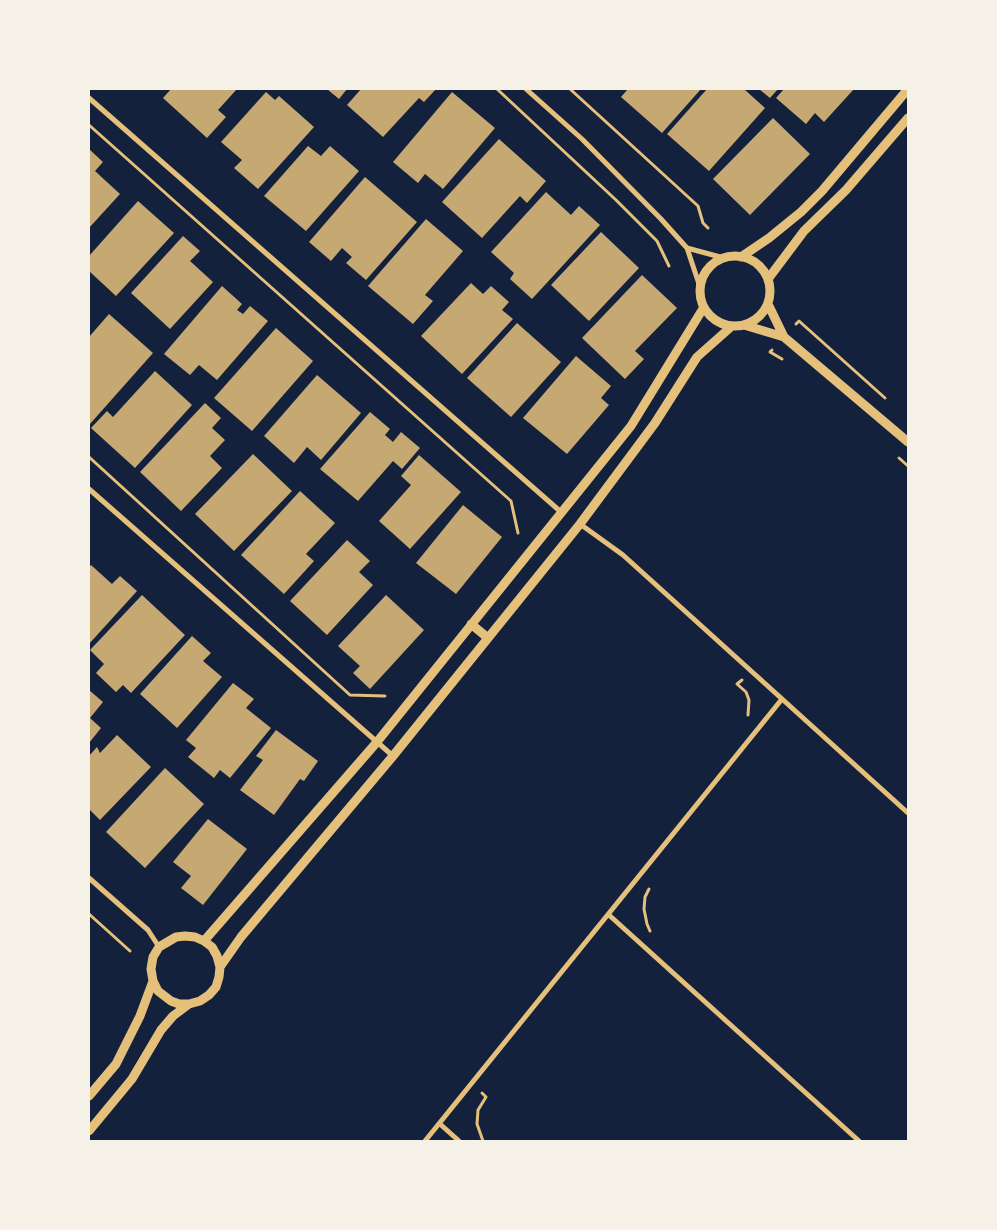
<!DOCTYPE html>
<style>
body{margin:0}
#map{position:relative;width:997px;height:1230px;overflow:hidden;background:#14213d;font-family:"DejaVu Sans",sans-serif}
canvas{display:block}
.frame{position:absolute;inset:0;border:90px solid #f6f1e7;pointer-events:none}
</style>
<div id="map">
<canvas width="997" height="1230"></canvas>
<div class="frame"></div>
</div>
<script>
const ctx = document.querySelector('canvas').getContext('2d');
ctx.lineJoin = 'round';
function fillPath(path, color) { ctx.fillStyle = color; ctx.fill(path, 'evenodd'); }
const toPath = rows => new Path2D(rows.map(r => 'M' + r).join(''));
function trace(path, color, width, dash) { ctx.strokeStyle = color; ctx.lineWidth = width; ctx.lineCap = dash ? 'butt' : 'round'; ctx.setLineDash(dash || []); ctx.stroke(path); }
const building = toPath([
 [171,89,237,89,218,110,226,117,207,138,163,98],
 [327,89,347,89,339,99],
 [361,89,436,89,424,102,419,98,383,137,347,105],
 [628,89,701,89,662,133,621,97],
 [707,89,744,89,765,108,709,171,667,134],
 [759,89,778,89,770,98],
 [784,89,854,89,824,122,815,113,806,124,776,98],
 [266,92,275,100,279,96,314,127,258,189,234,168,242,160,221,142],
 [452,92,495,128,443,189,425,174,418,183,393,162],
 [773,118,810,154,750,215,713,179],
 [499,139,546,181,527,203,520,196,482,238,442,202],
 [308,146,321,156,330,146,359,171,306,231,264,196],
 [89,149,103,162,95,171,120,194,89,228],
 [365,177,417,222,366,280,346,263,352,257,342,248,331,261,309,242],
 [546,192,571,215,579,206,600,225,532,299,510,279,514,273,491,252],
 [138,201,174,233,116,296,89,271,89,256],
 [426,219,463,251,425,295,433,301,413,324,368,286],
 [601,232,639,268,589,321,551,285],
 [183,236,200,251,190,261,213,282,170,329,131,293],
 [642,275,677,308,635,351,644,359,625,379,582,338],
 [471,283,483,294,491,286,509,302,502,310,513,319,462,374,421,336],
 [222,286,242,304,237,310,243,314,250,306,268,321,217,380,199,365,190,375,164,354],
 [109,314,153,353,90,424,89,337],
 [517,323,561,362,511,417,467,378],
 [276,328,313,361,252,431,214,398],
 [576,356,611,386,601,398,609,405,567,454,523,418],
 [155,371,192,405,135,468,91,428,107,411,113,417],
 [317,375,361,413,321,460,307,447,294,463,264,436],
 [205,403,221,418,212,428,225,440,210,456,222,468,181,511,140,472],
 [370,412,390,429,385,435,393,442,401,432,420,448,402,469,393,461,358,501,320,469],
 [253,454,292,491,234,551,195,514],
 [419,455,461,492,410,549,379,521,411,485,401,476],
 [300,491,335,523,306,554,314,561,284,594,241,555],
 [463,505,502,537,456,594,416,563],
 [347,540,370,561,359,572,373,585,327,635,290,601],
 [91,565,112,584,120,576,137,591,89,644,89,568],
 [142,595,185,635,131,693,123,685,116,692,96,673,104,664,90,650],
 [386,595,424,630,370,689,353,673,360,666,338,646],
 [192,636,211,653,203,661,222,677,177,728,140,694],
 [233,683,254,699,246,708,271,728,230,778,220,770,214,778,188,757,196,748,186,740],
 [89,690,103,702,90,718,101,728,89,743],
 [276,730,318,761,304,781,300,779,274,815,240,790,263,760,256,756],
 [117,735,151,767,100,820,89,809,89,756,97,747,100,753],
 [165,768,204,804,145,868,106,832],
 [208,819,247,849,203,905,181,888,191,876,173,862]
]);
const path = toPath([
 [497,89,616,200,657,241,669,266],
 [570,89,698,206,703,223,708,228],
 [89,125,511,501,518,533],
 [796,324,799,321,885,398],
 [772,350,770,352,782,359],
 [89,457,350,695,385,696],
 [899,458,908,466],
 [742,680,737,684,746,692,749,700,748,715],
 [649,889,645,897,644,909,647,924,650,931],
 [89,914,130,951],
 [482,1093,486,1097,478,1110,477,1124,483,1141]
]);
const minor = toPath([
 [526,89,582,139,661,219,687,248,700,287],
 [89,98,561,512],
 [687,248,724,258],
 [89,489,393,756],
 [580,524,623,555,908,813],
 [89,878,148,930,159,947],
 [609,915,859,1141],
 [440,1124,459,1141],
 [425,1141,782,699]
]);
const tertiary = toPath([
 '700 291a35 35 0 1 1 70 0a35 35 0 1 1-70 0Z',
 [741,257,769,238,801,212,822,191,908,89],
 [768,279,804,231,846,190,908,118],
 [768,304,784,337,908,442],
 [744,325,784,337],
 [471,624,488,638],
 [204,941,377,742,631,426,704,307],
 [220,967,217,956,212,947,204,941,195,937,185,936,176,937,159,947,153,957,151,969,153,981,158,991,171,1001,179,1004,189,1004,200,1001,209,995,216,987,219,977,220,967,241,937,393,756,580,524,655,423,697,357,732,326],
 [89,1096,116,1064,140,1016,153,981],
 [89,1131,132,1079,161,1030,173,1016,189,1004]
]);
fillPath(building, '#c6a872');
trace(path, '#e5c07b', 3);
trace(minor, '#e5c07b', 5);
trace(tertiary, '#e5c07b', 9);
</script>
